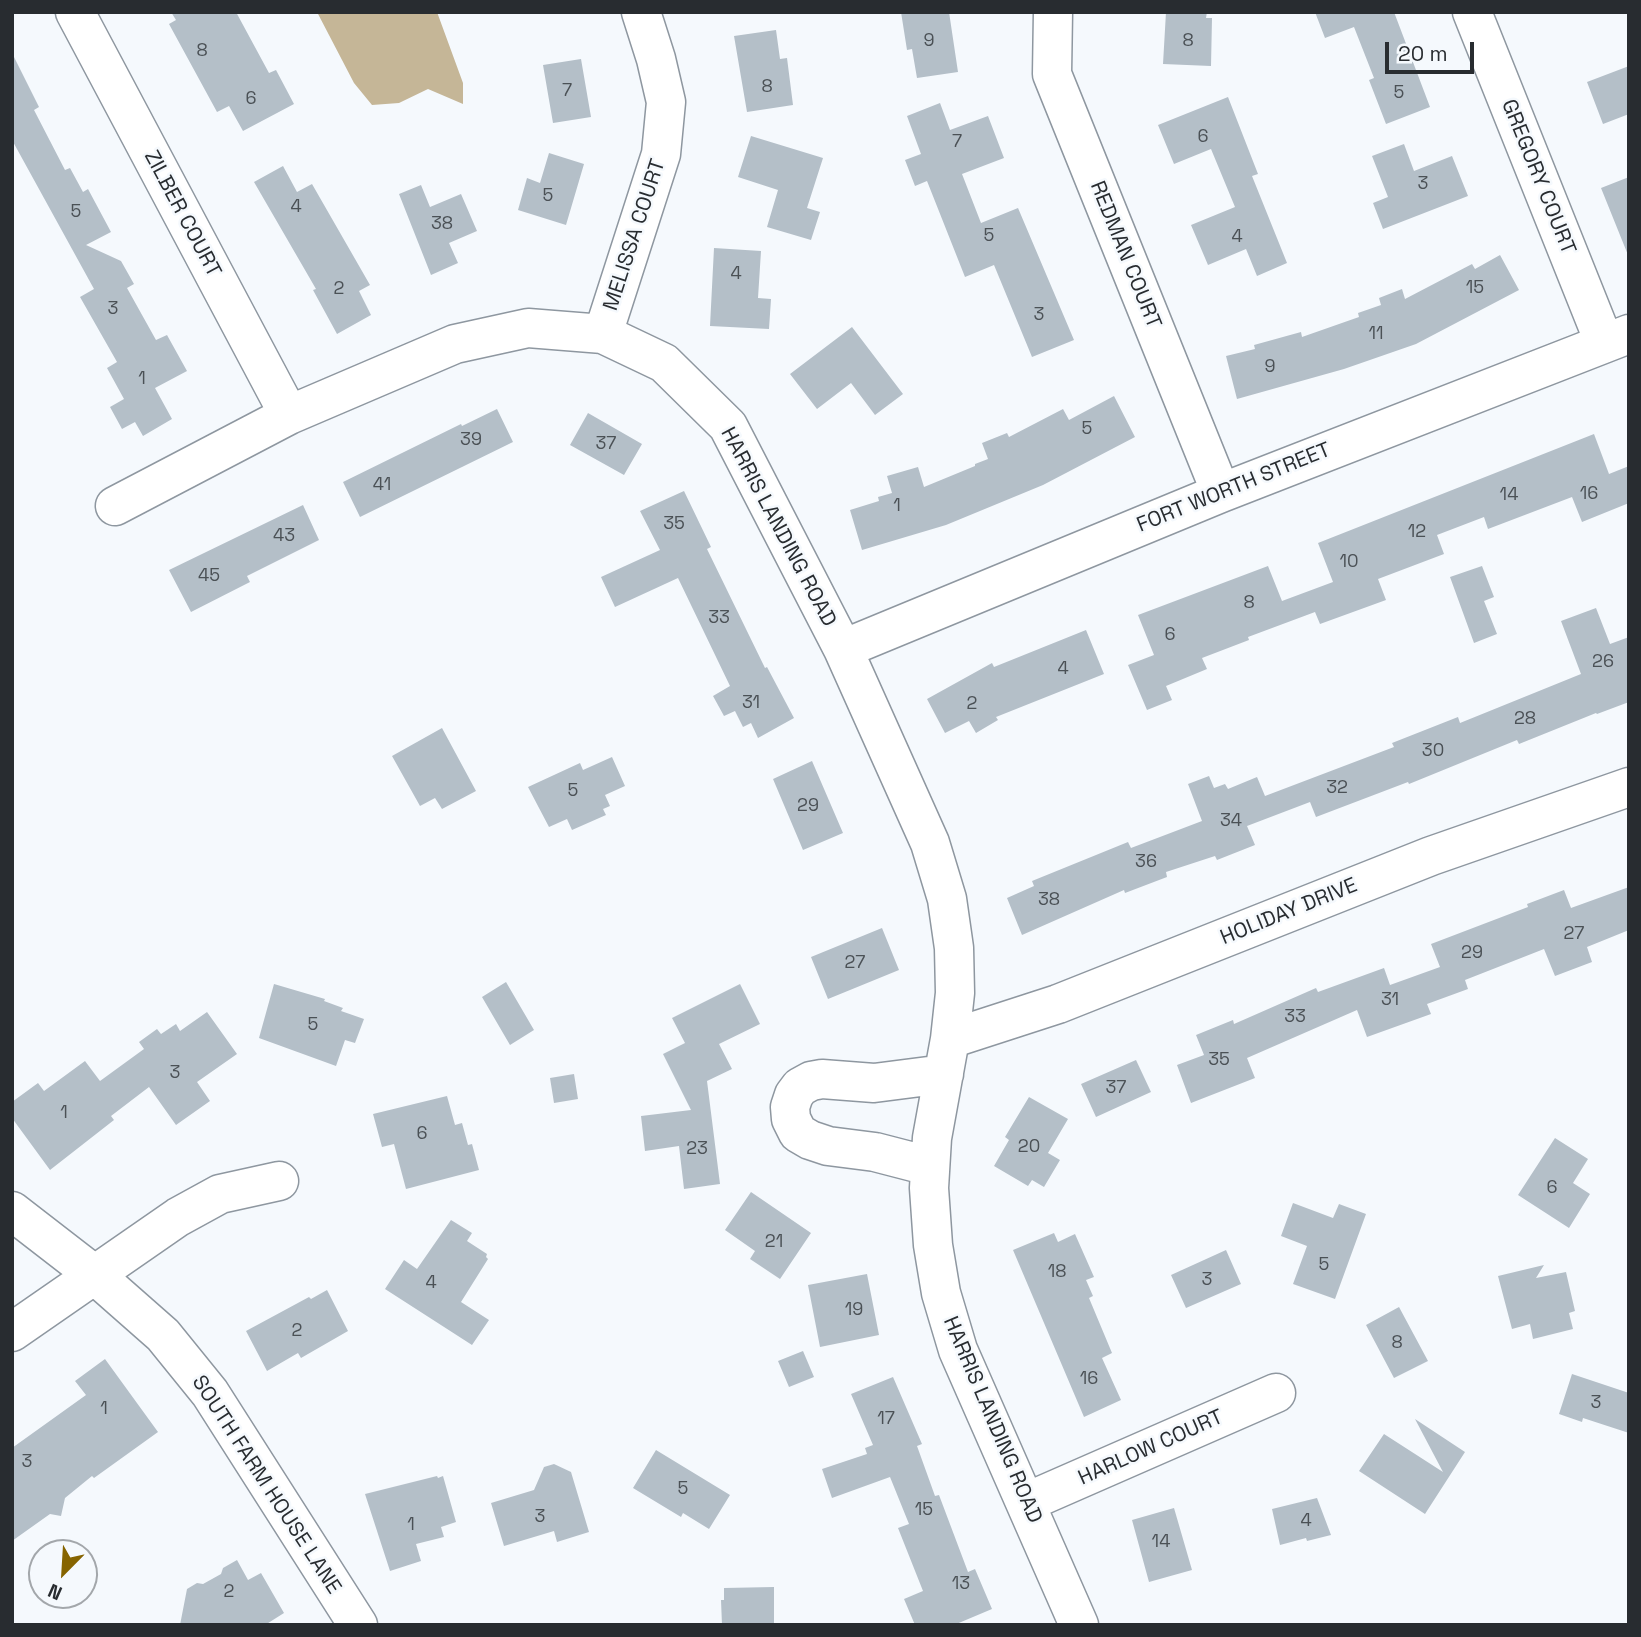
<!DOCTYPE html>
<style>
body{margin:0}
#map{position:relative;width:1641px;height:1637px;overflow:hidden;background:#f5f9fd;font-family:"Space Grotesk",sans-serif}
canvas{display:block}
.frame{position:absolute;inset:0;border:14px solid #282c30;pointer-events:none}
.north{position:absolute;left:28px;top:1539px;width:70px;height:70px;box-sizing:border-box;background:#f5f9fd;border:2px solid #a3a7ab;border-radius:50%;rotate:204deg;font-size:19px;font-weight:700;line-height:28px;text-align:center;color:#282c30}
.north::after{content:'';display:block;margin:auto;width:24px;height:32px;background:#866400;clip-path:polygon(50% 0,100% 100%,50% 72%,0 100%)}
.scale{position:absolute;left:1385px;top:42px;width:89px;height:32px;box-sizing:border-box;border:4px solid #282c30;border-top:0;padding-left:9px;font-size:21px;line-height:24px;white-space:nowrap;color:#282c30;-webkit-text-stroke:5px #f5f9fd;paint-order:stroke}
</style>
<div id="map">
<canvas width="1641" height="1637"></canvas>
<div class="frame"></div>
<div class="north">N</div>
<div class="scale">20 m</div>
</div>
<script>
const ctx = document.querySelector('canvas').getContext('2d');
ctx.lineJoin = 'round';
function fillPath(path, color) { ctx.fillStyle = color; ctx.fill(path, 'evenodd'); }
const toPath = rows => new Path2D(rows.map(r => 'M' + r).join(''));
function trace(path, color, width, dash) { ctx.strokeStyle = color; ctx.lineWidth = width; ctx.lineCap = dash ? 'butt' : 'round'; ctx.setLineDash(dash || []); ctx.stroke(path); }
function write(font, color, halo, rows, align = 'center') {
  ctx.font = font + ' "Space Grotesk",sans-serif'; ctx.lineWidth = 5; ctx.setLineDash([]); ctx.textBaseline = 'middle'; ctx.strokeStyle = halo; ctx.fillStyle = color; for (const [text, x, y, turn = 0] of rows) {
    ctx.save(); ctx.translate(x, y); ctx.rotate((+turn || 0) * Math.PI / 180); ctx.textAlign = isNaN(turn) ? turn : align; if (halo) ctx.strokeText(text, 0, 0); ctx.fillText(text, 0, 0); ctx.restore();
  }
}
const water = toPath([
 [317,12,437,12,463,83,463,104,428,89,399,103,372,105,354,83]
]);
const building = toPath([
 [171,12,236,12,269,73,276,70,294,104,243,131,229,106,217,112,169,24,176,20],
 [901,12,949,12,958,72,917,78,912,49,907,50],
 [1166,12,1207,12,1206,18,1212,18,1211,66,1163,64],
 [1315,12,1394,12,1430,107,1386,124,1369,80,1374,78,1354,27,1325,38],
 [776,30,780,59,787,58,793,105,747,112,734,36],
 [12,53,39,107,34,110,65,170,70,168,83,192,88,189,111,232,86,245,121,261,134,284,127,288,156,340,167,335,187,371,155,388,172,419,143,436,135,422,122,429,110,407,124,399,107,368,117,362,80,297,94,289,12,140],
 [581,59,591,117,553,123,543,65],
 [1629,66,1629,114,1603,124,1587,82],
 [1228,97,1258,174,1252,176,1287,263,1257,276,1246,249,1208,265,1191,225,1235,207,1211,149,1174,164,1158,125],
 [940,103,950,130,988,116,1004,158,962,174,981,223,1018,208,1074,340,1032,357,994,265,965,277,927,181,915,186,905,160,921,154,907,116],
 [751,136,823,158,807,208,820,212,811,240,767,227,778,190,738,177],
 [1404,144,1414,171,1452,156,1468,196,1383,229,1373,203,1388,197,1372,156],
 [549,153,584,164,566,225,518,210,527,178,540,183],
 [283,166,297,192,312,184,370,285,359,291,371,315,337,334,313,290,316,289,254,182],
 [1629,177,1629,255,1628,255,1601,188],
 [421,185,430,207,461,194,477,231,449,243,458,263,431,275,399,194],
 [714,248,761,251,758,298,771,299,769,329,710,326],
 [1500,255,1519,290,1416,344,1344,369,1237,399,1226,356,1255,349,1254,345,1301,332,1302,337,1359,317,1358,313,1381,305,1379,298,1402,289,1405,299,1472,264,1475,269],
 [852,327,903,394,875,415,851,383,817,409,790,374],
 [1114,396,1135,437,1043,485,946,525,862,550,850,510,879,501,878,497,892,493,887,476,918,467,924,487,975,466,975,464,988,459,982,443,1007,433,1009,437,1063,409,1069,420],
 [497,409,513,442,360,517,343,482,461,424,462,426],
 [588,413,642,444,624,475,570,445],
 [1594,434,1609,474,1629,466,1629,503,1582,522,1572,497,1488,529,1484,517,1437,535,1444,554,1378,579,1386,600,1320,624,1315,612,1248,637,1249,640,1202,658,1207,669,1166,686,1172,700,1147,710,1128,665,1154,655,1138,615,1268,566,1282,601,1333,582,1318,543],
 [684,491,711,547,707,549,765,668,767,667,794,718,758,738,751,723,743,727,735,711,724,716,713,696,730,686,678,578,615,607,601,577,660,550,640,511],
 [303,505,319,540,247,576,250,582,191,612,169,570],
 [1482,566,1494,597,1484,601,1497,634,1474,643,1450,577],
 [1596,608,1610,644,1629,637,1629,702,1597,714,1596,713,1519,744,1517,740,1409,784,1408,782,1316,817,1310,802,1247,826,1255,845,1217,860,1215,856,1166,872,1167,877,1125,893,1124,890,1022,935,1007,898,1034,886,1032,881,1128,842,1131,848,1202,821,1188,784,1209,776,1214,788,1225,784,1228,789,1257,777,1265,796,1394,747,1392,743,1458,717,1460,723,1581,674,1561,621],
 [1086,630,1104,674,996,717,998,720,976,733,969,721,945,733,927,699,992,663,994,667],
 [442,728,476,791,442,809,435,798,420,806,392,756],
 [612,757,625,786,605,795,610,806,603,809,606,815,572,830,567,819,549,827,528,787,580,763,583,770],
 [812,761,843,833,803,850,773,779],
 [1629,887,1629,930,1587,947,1592,962,1555,976,1544,949,1465,980,1468,989,1427,1004,1431,1014,1367,1037,1357,1010,1247,1058,1255,1078,1191,1103,1177,1065,1204,1055,1196,1035,1233,1020,1234,1024,1316,988,1318,992,1384,968,1390,985,1440,967,1431,944,1528,907,1527,904,1564,890,1571,908],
 [882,928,899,970,828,999,811,957],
 [506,982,534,1030,510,1045,482,997],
 [274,984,325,999,324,1001,343,1008,341,1011,364,1019,355,1043,345,1040,336,1066,259,1038],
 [740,984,760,1024,719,1044,732,1069,707,1081,720,1184,684,1189,679,1146,645,1151,641,1116,691,1110,663,1054,685,1043,672,1018],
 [207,1012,237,1054,197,1082,210,1101,176,1125,149,1087,111,1116,114,1120,50,1170,12,1118,12,1102,38,1083,44,1091,85,1061,100,1081,144,1049,139,1042,157,1029,161,1034,176,1024,180,1031],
 [1136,1060,1151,1092,1096,1117,1081,1084],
 [574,1074,578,1099,554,1103,550,1078],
 [447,1096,455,1125,462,1123,468,1145,472,1144,479,1170,406,1189,394,1144,382,1147,373,1114],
 [1029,1097,1068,1119,1048,1153,1060,1160,1044,1187,1032,1180,1028,1186,994,1166,1009,1140,1005,1137],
 [1555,1138,1588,1159,1573,1183,1590,1194,1569,1228,1518,1195],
 [751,1192,811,1233,780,1279,750,1259,755,1251,725,1230],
 [1293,1203,1333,1218,1339,1204,1366,1214,1335,1299,1293,1284,1307,1246,1281,1236],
 [451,1220,472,1233,467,1241,487,1254,486,1257,488,1259,461,1302,489,1320,472,1345,385,1289,404,1260,417,1269],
 [1054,1233,1058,1242,1075,1234,1094,1277,1086,1280,1093,1296,1089,1298,1112,1353,1102,1358,1121,1400,1084,1417,1013,1250],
 [1226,1250,1241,1284,1186,1308,1171,1275],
 [1544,1265,1536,1278,1566,1272,1575,1311,1569,1313,1573,1329,1533,1339,1530,1324,1512,1329,1498,1276],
 [867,1274,879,1335,820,1347,808,1285],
 [327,1290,348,1331,301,1358,298,1353,267,1371,246,1331,309,1297,311,1299],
 [1399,1307,1428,1361,1394,1378,1366,1325],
 [803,1351,814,1377,789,1387,778,1361],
 [105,1359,158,1432,94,1478,92,1476,65,1498,61,1516,50,1514,12,1541,12,1448,86,1395,75,1381],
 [1572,1374,1629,1393,1629,1433,1583,1418,1582,1422,1559,1414],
 [893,1377,922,1444,917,1446,935,1496,939,1495,968,1572,975,1569,992,1609,954,1625,915,1625,904,1599,923,1591,898,1528,909,1524,890,1477,832,1498,822,1469,867,1454,865,1448,873,1445,851,1394],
 [1415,1419,1465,1452,1425,1514,1359,1471,1384,1434,1443,1472],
 [656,1450,730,1495,709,1529,683,1513,681,1517,633,1488],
 [554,1464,571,1472,589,1532,557,1542,554,1531,504,1546,491,1503,534,1490,544,1467],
 [437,1476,438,1478,443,1476,456,1522,441,1527,444,1537,416,1544,421,1561,390,1571,365,1494],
 [1317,1498,1331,1535,1307,1541,1306,1538,1280,1545,1272,1509],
 [1174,1508,1192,1570,1149,1582,1132,1520],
 [237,1560,248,1580,261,1573,284,1613,265,1625,180,1625,187,1589,197,1583,203,1584,221,1574,223,1568],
 [774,1587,774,1625,722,1625,721,1600,724,1600,724,1588]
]);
const minor = toPath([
 [75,12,289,415],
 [1053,12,1052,74,1221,493],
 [1472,12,1604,342],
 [603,334,661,154,666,102,656,59,641,12],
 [115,506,289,415,455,344,528,328,603,334,664,363,728,426,843,649,930,843,947,899,954,948,955,993,950,1039,932,1138,929,1188,933,1245,941,1293,958,1350,1079,1625],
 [843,649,1221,493,1629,334],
 [950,1039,1058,1004,1431,856,1629,787],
 [929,1166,875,1152,828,1146,810,1140,798,1133,791,1119,790,1107,794,1095,800,1087,811,1081,822,1079,874,1083,944,1074],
 [12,1211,96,1276,163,1335,210,1393,358,1625],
 [12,1332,178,1217,220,1194,279,1181],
 [1027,1502,1276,1393]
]);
const numberNames = [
 ["9",929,41],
 ["8",1188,41],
 ["8",202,51],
 ["8",767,87],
 ["7",567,91],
 ["5",1399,93],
 ["6",251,99],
 ["6",1203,137],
 ["7",957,142],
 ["3",1423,184],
 ["5",548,196],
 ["4",296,207],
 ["5",76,212],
 ["38",442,224],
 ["5",989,236],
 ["4",1237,237],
 ["4",736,274],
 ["15",1475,288],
 ["2",339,289],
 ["3",113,309],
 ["3",1039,315],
 ["11",1376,334],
 ["9",1270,367],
 ["1",142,379],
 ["5",1087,429],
 ["39",471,440],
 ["37",606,444],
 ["41",382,485],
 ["16",1589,494],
 ["14",1509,495],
 ["1",897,506],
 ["35",674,524],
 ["12",1417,532],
 ["43",284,536],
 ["10",1349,562],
 ["45",209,576],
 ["8",1249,603],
 ["33",719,618],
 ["6",1170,635],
 ["26",1603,662],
 ["4",1063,669],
 ["31",751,703],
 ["2",972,704],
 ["28",1525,719],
 ["30",1433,751],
 ["32",1337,788],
 ["5",573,791],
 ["29",808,806],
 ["34",1231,821],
 ["36",1146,862],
 ["38",1049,900],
 ["27",1574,934],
 ["29",1472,953],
 ["27",855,963],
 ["31",1390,1000],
 ["33",1295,1017],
 ["5",313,1025],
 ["35",1219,1060],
 ["3",175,1073],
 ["37",1116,1088],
 ["1",64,1113],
 ["6",422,1134],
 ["20",1029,1147],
 ["23",697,1149],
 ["6",1552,1188],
 ["21",774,1242],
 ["5",1324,1265],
 ["18",1057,1272],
 ["3",1207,1280],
 ["4",431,1283],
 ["19",854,1310],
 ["2",297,1331],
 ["8",1397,1343],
 ["16",1089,1379],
 ["3",1596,1403],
 ["1",104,1409],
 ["17",886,1419],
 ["3",27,1462],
 ["5",683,1489],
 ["15",924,1510],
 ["3",540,1517],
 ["4",1306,1521],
 ["1",411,1525],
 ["14",1161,1542],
 ["13",961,1584],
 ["2",229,1592]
];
const streetNames = [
 ["GREGORY COURT",1538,177,68],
 ["ZILBER COURT",182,214,62],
 ["MELISSA COURT",635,235,-72],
 ["REDMAN COURT",1125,255,68],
 ["FORT WORTH STREET",1234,488,-22],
 ["HARRIS LANDING ROAD",778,527,62],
 ["HOLIDAY DRIVE",1289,912,-22],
 ["HARRIS LANDING ROAD",992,1420,67],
 ["HARLOW COURT",1151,1448,-24],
 ["SOUTH FARM HOUSE LANE",266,1485,57]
];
fillPath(water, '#c5b697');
fillPath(building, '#b4bfc8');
trace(minor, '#8e97a0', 41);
trace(minor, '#fff', 38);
write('18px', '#4b5156', null, numberNames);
write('21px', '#282c30', '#f5f9fd', streetNames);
</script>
